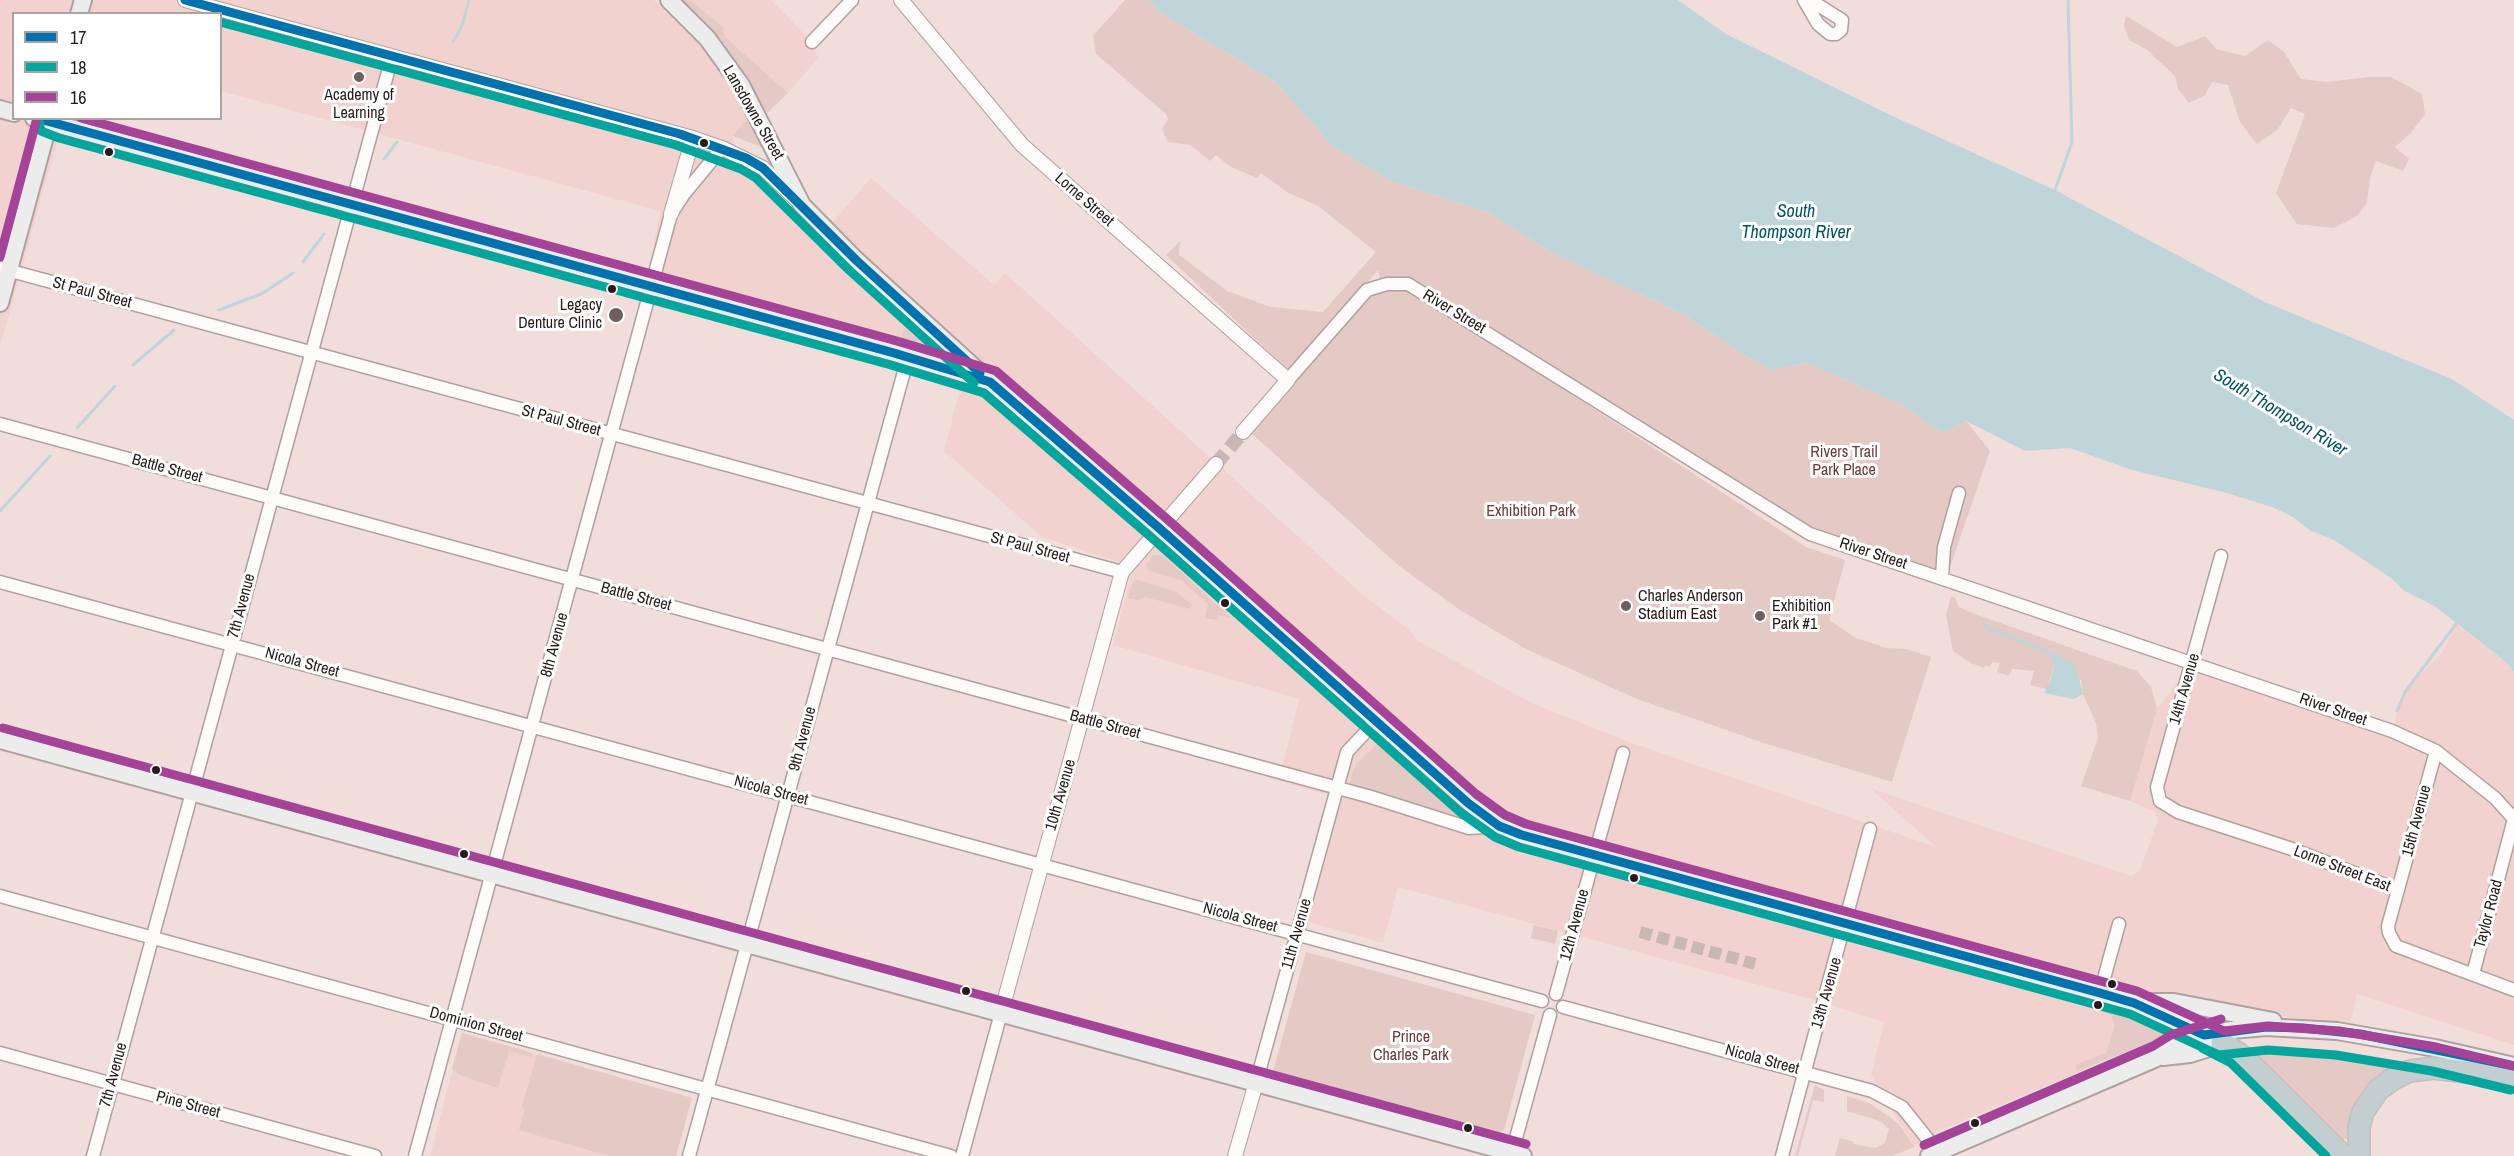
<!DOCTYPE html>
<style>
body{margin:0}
#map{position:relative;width:2514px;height:1156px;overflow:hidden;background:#f1dedb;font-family:"Archivo Narrow",sans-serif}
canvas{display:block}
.legend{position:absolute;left:12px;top:12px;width:210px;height:108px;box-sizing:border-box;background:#fff;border:2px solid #a9a4a3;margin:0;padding:8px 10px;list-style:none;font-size:18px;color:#271b1a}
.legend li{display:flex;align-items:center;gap:12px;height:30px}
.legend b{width:30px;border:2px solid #a9a4a3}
</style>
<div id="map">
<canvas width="2514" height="1156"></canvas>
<ul class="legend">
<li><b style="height:8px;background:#0072ad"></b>17</li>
<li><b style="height:8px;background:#04a59d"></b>18</li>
<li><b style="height:8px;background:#a54399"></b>16</li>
</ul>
</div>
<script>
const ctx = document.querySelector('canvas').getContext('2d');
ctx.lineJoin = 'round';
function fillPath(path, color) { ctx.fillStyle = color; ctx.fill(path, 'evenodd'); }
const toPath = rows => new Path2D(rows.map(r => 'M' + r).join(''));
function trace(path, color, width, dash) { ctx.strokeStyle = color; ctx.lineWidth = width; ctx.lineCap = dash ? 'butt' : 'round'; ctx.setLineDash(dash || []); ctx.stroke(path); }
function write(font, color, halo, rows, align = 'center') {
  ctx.font = font + ' "Archivo Narrow",sans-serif'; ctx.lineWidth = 6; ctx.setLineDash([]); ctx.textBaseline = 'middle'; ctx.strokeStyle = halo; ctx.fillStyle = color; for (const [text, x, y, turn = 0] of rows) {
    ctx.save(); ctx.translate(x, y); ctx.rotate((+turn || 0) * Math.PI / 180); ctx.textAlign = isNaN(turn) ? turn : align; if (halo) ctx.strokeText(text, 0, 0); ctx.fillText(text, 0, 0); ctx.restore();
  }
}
const built = toPath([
 [0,0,654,0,709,54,749,116,733,136,736,168,772,193,818,239,871,178,994,285,1005,273,1362,594,1406,627,1418,641,1532,703,1632,743,1936,847,1870,788,2131,876,2140,871,2158,819,2155,812,2130,801,2139,769,2157,709,2192,663,2392,730,2404,692,2443,652,2456,624,2507,663,2514,672,2514,1045,2357,994,2351,1022,2309,1020,2210,1005,2167,1030,2075,1074,1938,1131,1914,1147,1871,1075,1884,1022,1814,1000,1398,887,1383,943,1305,921,1336,797,1279,781,1299,699,1113,645,1133,567,1042,537,944,451,962,381,645,291,660,211,221,91,220,14,14,14,14,118,63,119,0,347],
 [690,0,771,0,812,42,818,58,788,93,724,36,723,27],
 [462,1033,692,1098,676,1156,430,1156]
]);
const green = toPath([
 [676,0,690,0,723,27,724,36,788,93,767,113,732,60],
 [1125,0,1149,0,1161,13,1277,83,1332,146,1391,181,1488,212,1552,253,1683,314,1744,355,1772,370,1807,363,1901,404,1942,433,1966,421,1990,451,1947,576,1811,531,1408,280,1381,282,1378,270,1289,371,1166,255,1180,241,1179,255,1227,291,1271,307,1323,312,1376,252,1318,206,1287,192,1261,173,1257,178,1231,167,1216,155,1210,161,1190,145,1168,142,1162,129,1168,119,1166,114,1096,54,1093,36],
 [2126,16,2177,47,2205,36,2216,49,2245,56,2268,40,2284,52,2301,79,2326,82,2369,77,2391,77,2422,94,2425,114,2410,134,2395,147,2409,159,2403,171,2376,161,2370,177,2367,203,2357,216,2334,228,2297,224,2276,193,2305,114,2291,108,2278,129,2257,144,2240,122,2228,85,2212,82,2205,95,2189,103,2178,89,2175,76,2146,49,2129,40,2124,26],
 [749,116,766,143,761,147,733,136],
 [1408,288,1806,547,1845,560,1829,620,1854,637,1887,648,1906,649,1931,657,1892,782,1764,743,1637,699,1526,649,1460,610,1398,565,1251,433,1370,293],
 [905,328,934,353,900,343],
 [1153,555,1162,555,1231,618,1219,615,1216,620,1205,618,1208,604,1181,580,1149,571,1146,565],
 [1137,580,1175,591,1192,605,1191,609,1145,597,1137,600,1128,598,1132,584],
 [1951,596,1955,598,1959,607,1975,614,2137,671,2151,687,2157,709,2130,801,2081,786,2098,738,2096,723,2083,694,2081,680,2047,652,2055,664,2047,689,2030,685,2034,671,2012,669,2009,676,1997,672,2000,663,1992,662,1990,667,1985,665,1984,668,1971,663,1953,651,1946,614],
 [1379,742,1467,818,1349,787,1355,765],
 [1534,925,1558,931,1555,944,1531,938],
 [1306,952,1535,1015,1504,1130,1493,1135,1272,1075],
 [2088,1004,2143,1021,2158,1028,2165,1037,2077,1071,2075,1065,2106,1053,2115,1025,2111,1015,2085,1006],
 [462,1033,533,1053,532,1057,509,1051,498,1088,460,1075,452,1069],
 [2275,1048,2319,1050,2362,1056,2395,1065,2370,1081,2353,1111,2348,1138,2339,1140,2257,1053],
 [537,1054,692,1098,676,1156,609,1156,519,1130,524,1110,522,1106],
 [1815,1085,1824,1090,1824,1102,1813,1100,1798,1156,1795,1156],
 [1847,1096,1869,1103,1887,1115,1899,1124,1914,1147,1892,1156,1835,1156,1840,1138,1854,1142,1854,1144,1875,1148,1885,1143,1889,1129,1880,1121,1847,1111]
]);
const water = toPath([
 [1149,0,1678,0,1726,34,1886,113,2055,190,2265,302,2452,379,2514,420,2514,672,2507,663,2436,607,2403,590,2391,578,2334,540,2311,531,2293,517,2272,507,2223,492,2132,470,2070,448,2025,451,1966,421,1942,433,1901,404,1807,363,1772,370,1744,355,1683,314,1552,253,1488,212,1391,181,1332,146,1277,83,1161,13],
 [2046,651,2071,662,2077,670,2083,694,2074,699,2044,693,2051,679,2055,665]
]);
const stream = toPath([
 [453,42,462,26,469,0],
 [384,159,397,142],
 [2055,190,2072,142,2068,0],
 [303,262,324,234],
 [219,310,263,293,293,273],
 [133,365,174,330],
 [77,428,115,386],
 [0,511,50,456],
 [1984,624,1992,630,2046,651],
 [2397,711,2405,692,2456,624]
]);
const minorTunnel = toPath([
 [1640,932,1755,964]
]);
const tertiaryTunnel = toPath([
 [1216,464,1243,432]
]);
const minor = toPath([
 [1804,0,1818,24,1830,34,1836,34,1841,30,1842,20,1810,0],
 [812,42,852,0],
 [0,268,1122,572],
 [1288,380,1367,290,1387,284,1408,284,1810,534,2392,731,2436,751,2495,798,2514,819],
 [0,424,1371,797,1469,828,1499,826],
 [2221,556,2157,787,2160,801,2178,812,2292,849,2398,890],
 [1942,577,1944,547,1959,493],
 [0,582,1542,1001],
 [2436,751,2388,926,2389,933,2396,946,2514,990],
 [0,896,951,1156],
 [2473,974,2514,819],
 [2100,993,2119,924],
 [1556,994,1623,753],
 [1563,1007,1872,1091,1902,1107,1938,1152],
 [0,1053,375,1156],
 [1256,1083,1347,752,1375,722],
 [93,1156,392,57],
 [415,1156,671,214,684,194,722,148],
 [689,1156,908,357],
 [962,1156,1001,1013],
 [1511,1156,1550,1015],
 [1782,1156,1870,829]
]);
const tertiary = toPath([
 [185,0,693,138,722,148,763,168,797,200],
 [901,0,1022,145,1288,380,1243,432],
 [671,214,693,138],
 [1001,1013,1122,572,1216,464],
 [1235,1156,1256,1083]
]);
const secondary = toPath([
 [669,0,707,38,741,85,802,205,857,261,990,382,1159,528,1483,815,1499,826,1522,835,2134,1003,2222,1043],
 [79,14,83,0],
 [0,109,14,113],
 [34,118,894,353,985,380],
 [0,303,50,118],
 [0,740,1523,1156],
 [2138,1002,2174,1002,2273,1021],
 [2163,1057,2190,1054,2228,1042],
 [1929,1156,2159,1057,2175,1046,2204,1035,2232,1030,2266,1027,2337,1031,2435,1048,2514,1066]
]);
const motorway = toPath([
 [2222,1043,2238,1053,2260,1073,2343,1156],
 [2359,1156,2359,1127,2363,1112,2378,1090,2393,1079,2410,1071,2434,1068,2514,1078]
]);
const bus1 = toPath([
 [185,0,680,134,746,158,763,168,857,261,980,373],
 [36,118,894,353,990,382,1159,528,1468,803,1499,826,1522,835,2100,993,2134,1003,2204,1035,2266,1027,2303,1028,2360,1034,2514,1066]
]);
const bus2 = toPath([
 [220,22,676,145,741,169,756,178,849,270,974,383],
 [38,118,41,131,59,138,891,365,984,393,1151,537,1460,812,1495,837,1519,847,2130,1014,2219,1055,2268,1050,2336,1055,2432,1071,2511,1090],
 [2202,1048,2231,1063,2326,1156]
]);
const bus3 = toPath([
 [81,118,897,341,996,371,1167,519,1476,794,1505,815,1526,824,2137,991,2224,1031,2268,1026,2339,1031,2436,1047,2514,1066],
 [0,257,37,118],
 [3,728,1526,1144],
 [1924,1145,2153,1046,2171,1035,2221,1019]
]);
const markers = [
 [359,77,6,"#6e5f5e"],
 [704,143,5,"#271b1a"],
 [109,152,5,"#271b1a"],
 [612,289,5,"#271b1a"],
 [616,315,8,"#6e5f5e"],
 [1225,603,5,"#271b1a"],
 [1626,606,6,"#6e5f5e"],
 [1760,616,6,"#6e5f5e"],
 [156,770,5,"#271b1a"],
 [464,854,5,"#271b1a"],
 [1634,878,5,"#271b1a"],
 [2112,984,5,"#271b1a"],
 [966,991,5,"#271b1a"],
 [2098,1005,5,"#271b1a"],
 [1975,1123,5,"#271b1a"],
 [1468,1128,5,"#271b1a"]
];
const poiNames = [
 ["Academy of",359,96,"center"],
 ["Learning",359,114,"center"],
 ["Legacy",602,306,"right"],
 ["Denture Clinic",602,324,"right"],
 ["Charles Anderson",1638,597],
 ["Stadium East",1638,615],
 ["Exhibition",1772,607],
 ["Park #1",1772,625]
];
const streetNames = [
 ["Lansdowne Street",753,113,60],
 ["Lorne Street",1084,200,41],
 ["St Paul Street",92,293,15],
 ["River Street",1454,312,31],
 ["St Paul Street",561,421,15],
 ["Battle Street",167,469,15],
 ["St Paul Street",1030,548,15],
 ["River Street",1873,554,18],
 ["Battle Street",636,597,15],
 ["7th Avenue",242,606,-75],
 ["8th Avenue",555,645,-75],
 ["Nicola Street",302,663,15],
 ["14th Avenue",2185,689,-74],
 ["River Street",2333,710,19],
 ["Battle Street",1105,725,15],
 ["9th Avenue",803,739,-75],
 ["Nicola Street",771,791,15],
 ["10th Avenue",1061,795,-74],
 ["15th Avenue",2417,821,-75],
 ["Lorne Street East",2342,869,21],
 ["Taylor Road",2489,914,-75],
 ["Nicola Street",1240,918,15],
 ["12th Avenue",1575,925,-75],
 ["11th Avenue",1297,934,-74],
 ["13th Avenue",1827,993,-74],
 ["Dominion Street",476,1025,15],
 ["Nicola Street",1762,1060,15],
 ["7th Avenue",114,1075,-75],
 ["Pine Street",188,1105,15]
];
const parkNames = [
 ["Rivers Trail",1844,453],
 ["Park Place",1844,471],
 ["Exhibition Park",1531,512],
 ["Prince",1411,1038],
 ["Charles Park",1411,1056]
];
const waterNames = [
 ["South",1796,212],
 ["Thompson River",1796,233],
 ["South Thompson River",2280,413,31]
];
fillPath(built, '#f2d2ce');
fillPath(green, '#e4c9c5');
fillPath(water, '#c0d5da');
trace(stream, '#c0d5da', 3);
trace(minorTunnel, '#c9b7b4', 12, [12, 6]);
trace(tertiaryTunnel, '#c9b7b4', 14, [14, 7]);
trace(minor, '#afa19f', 15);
trace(tertiary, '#afa19f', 16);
trace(secondary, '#afa19f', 20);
trace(motorway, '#c7bdbc', 24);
trace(minor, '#fdfafa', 12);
trace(tertiary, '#fdfafa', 14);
trace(secondary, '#ececed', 16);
trace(motorway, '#c2ced0', 21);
trace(bus1, '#0072ad', 9);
trace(bus2, '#04a59d', 9);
trace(bus3, '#a54399', 9);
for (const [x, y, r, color] of markers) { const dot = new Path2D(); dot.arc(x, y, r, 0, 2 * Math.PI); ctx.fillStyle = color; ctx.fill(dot); trace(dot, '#fff', 2); }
write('16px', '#271b1a', '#fff', poiNames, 'left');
write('16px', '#271b1a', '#fff', streetNames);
write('16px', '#6b3935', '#fff', parkNames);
write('italic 18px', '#005462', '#fff', waterNames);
</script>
